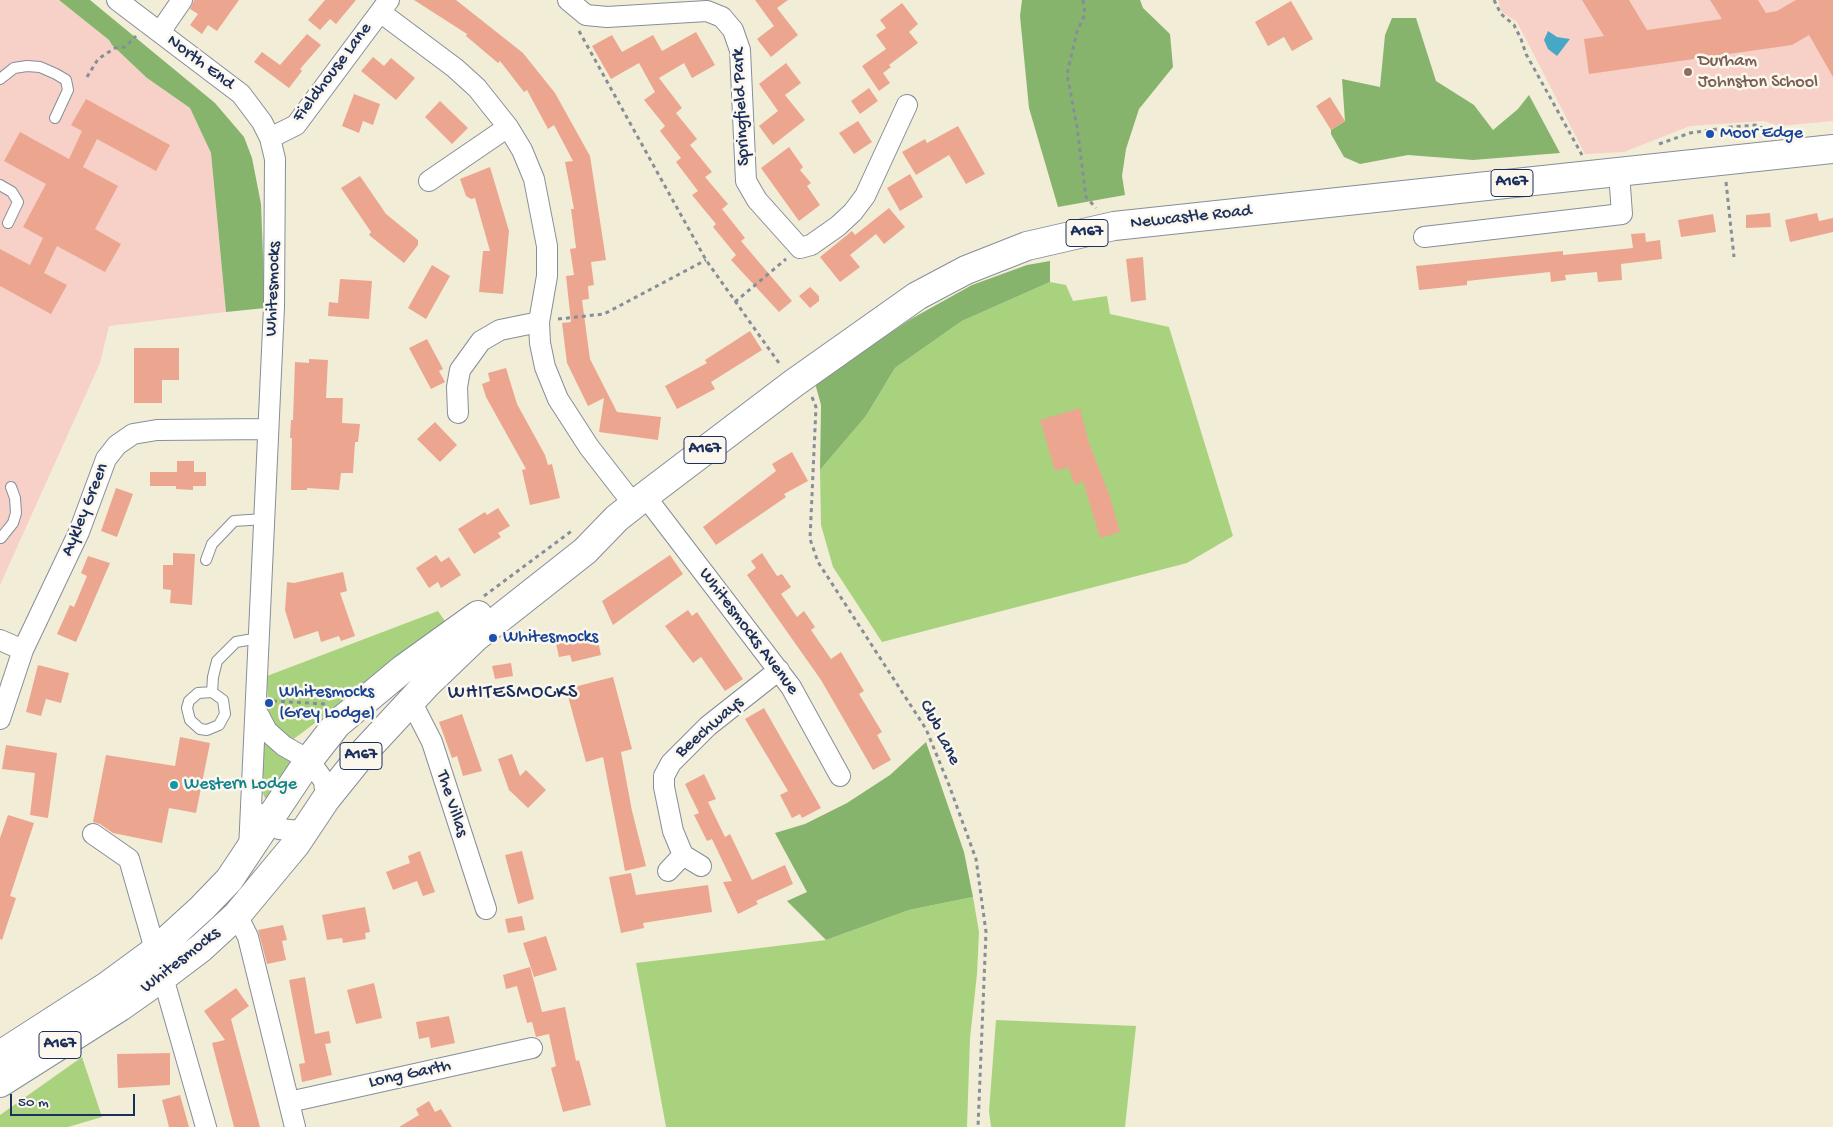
<!DOCTYPE html>
<style>
body{margin:0}
#map{position:relative;width:1833px;height:1127px;overflow:hidden;background:#f2edd6;font-family:"Gochi Hand",sans-serif}
canvas{display:block}
.scale{position:absolute;left:10px;top:1094px;width:125px;height:22px;box-sizing:border-box;border:2px solid #1b2f5e;border-top:0;padding-left:6px;font-size:15px;line-height:18px;white-space:nowrap;color:#1b2f5e;-webkit-text-stroke:4px #fbf7ec;paint-order:stroke}
</style>
<div id="map">
<canvas width="1833" height="1127"></canvas>
<div class="scale">50 m</div>
</div>
<script>
const ctx = document.querySelector('canvas').getContext('2d');
ctx.lineJoin = 'round';
function fillPath(path, color) { ctx.fillStyle = color; ctx.fill(path, 'evenodd'); }
const toPath = rows => new Path2D(rows.map(r => 'M' + r).join(''));
function trace(path, color, width, dash) { ctx.strokeStyle = color; ctx.lineWidth = width; ctx.lineCap = dash ? 'butt' : 'round'; ctx.setLineDash(dash || []); ctx.stroke(path); }
function write(font, color, halo, rows, align = 'center') {
  ctx.font = font + ' "Gochi Hand",sans-serif'; ctx.lineWidth = 5; ctx.setLineDash([]); ctx.textBaseline = 'middle'; ctx.strokeStyle = halo; ctx.fillStyle = color; for (const [text, x, y, turn = 0] of rows) {
    ctx.save(); ctx.translate(x, y); ctx.rotate((+turn || 0) * Math.PI / 180); ctx.textAlign = isNaN(turn) ? turn : align; if (halo) ctx.strokeText(text, 0, 0); ctx.fillText(text, 0, 0); ctx.restore();
  }
}
const built = toPath([
 [0,0,59,0,109,40,112,45,147,78,190,108,211,153,226,312,109,326,100,363,0,585],
 [1498,0,1833,0,1833,121,1780,126,1763,121,1690,126,1624,152,1585,154,1517,22,1502,12]
]);
const green = toPath([
 [1050,282,1066,285,1073,301,1107,296,1110,314,1169,327,1233,536,1187,563,882,642,833,567,821,525,820,470,866,416,895,368,962,321],
 [438,611,447,624,291,741,268,718,267,676],
 [261,741,285,757,290,762,291,768,270,800,265,798,262,791,260,779],
 [973,897,979,932,977,974,970,1038,967,1127,666,1127,636,963,826,940,909,910],
 [996,1020,1136,1026,1125,1127,991,1127,989,1111],
 [82,1057,102,1117,68,1127,0,1127,0,1115]
]);
const forest = toPath([
 [59,0,90,0,215,103,244,137,252,158,261,204,265,308,226,312,211,153,190,108,147,78,112,45,109,40],
 [1022,0,1140,0,1143,8,1170,34,1173,67,1139,109,1126,149,1122,176,1125,195,1058,207,1029,108,1020,16],
 [1392,18,1416,18,1436,81,1474,105,1493,130,1518,109,1529,95,1560,153,1473,160,1408,155,1360,164,1344,157,1331,134,1331,130,1345,121,1342,79,1380,87,1385,35],
 [1050,261,1050,282,962,321,895,368,866,416,820,470,821,405,815,383,911,319,972,285,1027,265],
 [926,742,964,852,973,897,909,910,826,940,787,901,807,892,775,833,805,824,847,803,890,775]
]);
const water = toPath([
 [1548,31,1557,37,1570,39,1557,56,1548,49,1544,40]
]);
const building = toPath([
 [194,0,239,0,217,31,208,25,202,34,190,25,198,14,190,9],
 [325,0,356,0,336,24,330,19,320,30,308,20],
 [414,0,456,0,523,53,555,93,590,156,606,260,591,262,594,285,588,286,589,299,582,300,590,359,617,412,661,417,658,440,599,432,604,398,588,406,567,363,562,323,571,322,566,276,574,275,570,249,576,248,571,209,574,209,565,162,573,161,554,125,548,129,527,90,524,92,500,61,498,63,466,36,467,34],
 [755,0,788,0,777,8,798,35,771,57,757,39,774,26],
 [1582,0,1629,0,1647,30,1722,19,1710,0,1758,0,1766,13,1777,11,1796,0,1833,0,1833,77,1809,35,1792,45,1589,74,1584,39,1604,36],
 [1291,1,1313,39,1292,51,1284,37,1268,46,1255,22],
 [902,3,918,24,909,32,918,43,889,65,891,67,883,73,890,83,879,91,862,66,886,49,876,35,886,28,880,20],
 [696,32,715,65,692,78,684,63,659,78,682,108,676,113,697,139,690,145,712,172,705,177,728,204,722,209,745,238,741,241,792,301,779,312,731,260,736,255,713,227,716,224,692,195,698,191,676,162,681,158,660,131,665,126,644,100,655,92,639,63,611,79,592,46,612,35,622,52,653,35,662,51],
 [307,34,321,45,300,69,302,71,289,88,254,62,262,52,280,65],
 [373,57,384,66,391,58,415,78,396,100,361,71],
 [786,63,801,83,785,95,805,120,773,145,759,126,778,111,759,84],
 [869,88,878,101,860,114,851,101],
 [354,94,380,104,373,125,363,121,359,133,342,126],
 [1330,97,1345,121,1331,130,1316,106],
 [86,99,170,145,156,171,97,139,83,167,118,186,95,229,121,244,105,272,57,246,44,273,67,285,51,314,0,286,0,249,30,265,43,238,23,227,46,184,4,161,20,132,69,159,82,131,71,125],
 [440,101,468,128,452,144,425,117],
 [858,121,872,142,854,154,839,133],
 [958,126,985,174,966,184,949,155,916,175,902,152,925,139,927,143],
 [789,147,803,167,800,170,811,183,807,186,820,205,799,221,761,168],
 [490,167,509,231,503,294,479,292,483,251,490,251,475,198,471,199,466,196,460,179],
 [910,174,923,197,900,211,887,188],
 [360,176,386,214,418,240,418,245,404,263,369,235,371,232,341,188],
 [889,208,905,227,884,244,876,234,850,255,860,267,840,282,820,257,852,231,855,235],
 [1770,213,1771,227,1746,228,1746,215],
 [1817,213,1819,221,1833,218,1833,232,1790,242,1785,220],
 [1713,214,1716,232,1681,237,1678,220],
 [1645,233,1646,242,1660,240,1662,259,1621,264,1622,280,1598,282,1597,272,1565,275,1566,280,1551,282,1550,272,1467,281,1467,285,1419,290,1416,266,1563,251,1563,255,1633,248,1631,234],
 [1143,257,1146,300,1131,302,1126,259],
 [432,265,450,276,426,319,408,308],
 [340,279,372,281,369,319,328,316,329,302,338,303],
 [810,287,819,296,819,301,810,308,799,296],
 [750,331,762,350,711,382,715,389,677,409,665,386,707,363,705,360],
 [427,339,443,369,439,371,445,382,431,389,409,348],
 [134,348,179,348,179,380,162,380,162,403,134,403],
 [309,359,328,360,326,398,343,398,342,423,360,424,358,442,355,442,353,473,341,473,339,490,307,488,307,490,291,490,292,438,290,438,291,420,293,420,295,362,309,363],
 [506,368,517,404,545,455,548,465,552,464,560,498,530,505,522,470,526,469,486,397,482,384,490,381,488,373],
 [1080,408,1089,443,1109,494,1120,532,1100,538,1083,481,1075,485,1068,467,1055,471,1040,420],
 [435,422,457,445,440,462,417,439],
 [792,452,808,481,784,494,786,497,716,545,703,527,776,471,772,464],
 [177,461,194,461,194,472,206,472,206,486,193,486,193,490,176,489,176,486,150,486,150,472,177,472],
 [116,488,133,494,117,537,101,531],
 [498,508,510,526,498,533,501,537,474,554,458,529,485,512,487,515],
 [173,553,195,554,192,605,170,603,171,590,163,589,163,565,173,565],
 [762,553,777,576,782,574,791,587,781,594,797,617,804,611,815,627,811,630,831,659,841,652,864,691,859,694,882,732,877,735,891,760,873,770,821,680,747,575,756,568,751,561],
 [436,555,441,562,449,557,461,575,441,588,438,582,429,588,416,568],
 [670,555,683,574,613,625,602,601],
 [88,556,110,563,76,642,57,634,70,605,74,607,87,576,81,573],
 [343,572,347,591,340,593,355,636,341,641,339,636,321,642,318,631,294,639,285,610,287,582,294,583],
 [688,610,692,616,697,612,743,679,725,691,701,657,693,663,665,626],
 [596,631,601,655,572,662,570,655,559,657,555,639],
 [511,663,513,676,495,679,492,666],
 [38,665,69,673,61,703,46,699,41,716,26,712],
 [613,677,632,749,621,752,632,811,646,866,625,871,603,757,586,762,566,689],
 [764,708,821,808,802,818,800,814,792,818,780,795,788,791,745,719],
 [462,714,482,771,463,776,457,756,452,758,439,722],
 [180,737,210,743,196,813,169,808,162,843,113,833,100,824,93,822,106,755,175,766],
 [6,745,57,753,48,818,30,815,35,773,2,769],
 [512,754,520,776,526,770,546,790,528,808,509,790,498,759],
 [704,774,716,799,708,802,725,837,730,834,752,880,785,865,793,884,756,901,758,904,738,914,723,882,732,881,712,839,707,841,694,815,699,813,685,784],
 [8,815,34,823,10,896,16,898,2,940,0,939,0,838],
 [420,851,435,892,423,896,417,881,393,890,386,872,410,863,408,856],
 [522,851,534,899,518,904,505,855],
 [631,873,636,895,708,885,712,912,643,923,644,928,621,933,609,877],
 [365,907,370,932,365,933,366,939,343,943,342,938,327,940,322,915],
 [522,916,525,930,508,933,505,919],
 [283,925,287,940,282,941,286,960,267,964,258,930],
 [546,936,557,970,534,977,523,943],
 [530,967,542,1012,565,1007,576,1061,579,1060,591,1105,563,1112,551,1068,556,1066,549,1034,536,1037,532,1022,527,1023,517,986,506,989,503,975],
 [305,977,315,1034,329,1031,331,1043,325,1044,332,1075,302,1082,299,1064,305,1063,289,980],
 [374,983,382,1018,356,1024,347,990],
 [236,988,249,1006,231,1019,260,1127,234,1127,212,1043,225,1040,204,1011],
 [449,1016,455,1043,431,1048,429,1037,419,1039,416,1022],
 [170,1053,170,1085,118,1088,117,1054],
 [180,1095,189,1127,169,1127,162,1100],
 [429,1101,435,1112,441,1109,452,1127,399,1127,419,1115,416,1109]
]);
const path = toPath([
 [1083,0,1085,14,1077,32,1067,74,1077,127,1086,197,1096,208],
 [1494,0,1501,14,1514,25,1521,39,1526,54,1582,155],
 [579,31,706,260,781,366],
 [87,77,98,59,115,48,125,47,136,36],
 [1659,144,1690,133,1731,127,1757,125,1773,134],
 [1726,182,1734,257],
 [735,302,786,259],
 [558,319,604,314,706,260],
 [812,397,816,407,810,539,818,562,926,729,949,785,976,859,986,932,978,1127],
 [484,596,573,530],
 [273,701,326,704]
]);
const service = toPath([
 [0,79,14,68,27,66,40,67,56,74,66,80,68,90,55,118],
 [0,185,12,192,18,202,8,223],
 [1,538,13,523,16,513,15,498,11,487],
 [206,560,212,544,234,521,264,519],
 [212,692,198,693,189,701,187,708,190,720,200,729,207,730,219,725,225,714,223,700,212,692,213,677,217,661,236,642,259,638]
]);
const minor = toPath([
 [117,0,241,94,262,122,270,138,275,159,274,307,249,850],
 [568,0,586,15,607,17,707,11,722,17,733,30,740,50,746,181,757,200,800,248,811,245,838,226,853,212,865,196,907,105],
 [380,12,455,68,477,88,508,127,522,150,534,179,547,246,547,276,539,322,540,343,545,367,558,399,589,447,634,505],
 [160,32,182,0],
 [270,138,296,125,389,0],
 [429,181,508,127],
 [1424,237,1622,214,1619,173],
 [458,413,457,387,460,370,481,341,500,330,539,322],
 [645,496,791,687,840,776],
 [0,640,23,650],
 [411,701,432,742,486,909],
 [256,710,267,731,284,746,309,760,324,781,326,799],
 [0,719,23,650,79,532,106,459,117,445,133,434,157,430,268,429],
 [258,813,279,829,300,831,307,827],
 [93,834,129,859,206,1127],
 [683,855,701,866],
 [668,871,683,855,673,831,664,787,664,776,671,763,708,726,779,670],
 [237,915,248,937,295,1127],
 [289,1102,532,1048]
]);
const trunk = toPath([
 [0,1055,107,986,156,950,202,908,229,880,309,760,337,724,403,669,478,615],
 [0,1083,120,1007,164,976,201,948,237,915,296,844,326,799,363,753,426,685,476,637,585,551,617,518,645,496,794,383,917,296,966,270,1027,246,1114,226,1833,149]
]);
const markers = [
 [1688,72,5,"#8d6e63"],
 [1710,134,5,"#1a4fb4"],
 [493,638,5,"#1a4fb4"],
 [269,703,5,"#1a4fb4"],
 [174,785,5,"#0f9aa8"]
];
const shields = [
 [1512,183,42],
 [1087,233,42],
 [705,450,42],
 [361,756,42],
 [60,1045,42]
];
const shieldNames = [
 ["A167",1512,183],
 ["A167",1087,233],
 ["A167",705,450],
 ["A167",361,756],
 ["A167",60,1045]
];
const educationNames = [
 ["Durham",1698,62],
 ["Johnston School",1698,83]
];
const streetNames = [
 ["North End",200,63,37],
 ["Fieldhouse Lane",333,73,-53],
 ["Springfield Park",742,107,-93],
 ["Newcastle Road",1191,218,-6],
 ["Whitesmocks",274,289,-88],
 ["Aykley Green",86,510,-68],
 ["Whitesmocks Avenue",748,632,53],
 ["Beechways",710,728,-41],
 ["Club Lane",939,733,63],
 ["The Villas",451,804,72],
 ["Whitesmocks",181,961,-38],
 ["Long Garth",410,1075,-12]
];
const transitNames = [
 ["Moor Edge",1720,134],
 ["Whitesmocks",503,638],
 ["Whitesmocks",279,693],
 ["(Grey Lodge)",279,714]
];
const cultureNames = [
 ["Western Lodge",184,785]
];
const quarterNames = [
 ["WHITESMOCKS",513,694]
];
fillPath(built, '#f7d1c7');
fillPath(green, '#a9d27e');
fillPath(forest, '#86b46d');
fillPath(water, '#47a8c6');
fillPath(building, '#eca68f');
trace(service, '#868e9a', 12);
trace(minor, '#868e9a', 22);
trace(trunk, '#868e9a', 30);
trace(path, '#868e9a', 3, [4, 4]);
trace(service, '#fff', 10);
trace(minor, '#fff', 20);
trace(trunk, '#fff', 28);
for (const [x, y, r, color] of markers) { const dot = new Path2D(); dot.arc(x, y, r, 0, 2 * Math.PI); ctx.fillStyle = color; ctx.fill(dot); trace(dot, '#fbf7ec', 2); }
for (const [x, y, w] of shields) { const box = new Path2D(); box.roundRect(x - w / 2, y - 13.5, w, 27, 4); ctx.fillStyle = '#fbf7ec'; ctx.fill(box); trace(box, '#1b2f5e', 1); }
write('bold 16px', '#1b2f5e', null, shieldNames);
write('18px', '#785e54', '#fbf7ec', educationNames, 'left');
write('18px', '#1b2f5e', '#fbf7ec', streetNames);
write('18px', '#164399', '#fbf7ec', transitNames, 'left');
write('18px', '#0d838f', '#fbf7ec', cultureNames, 'left');
ctx.letterSpacing = '1px';
write('20px', '#1b2f5e', '#fbf7ec', quarterNames);
ctx.letterSpacing = '0px';
</script>
